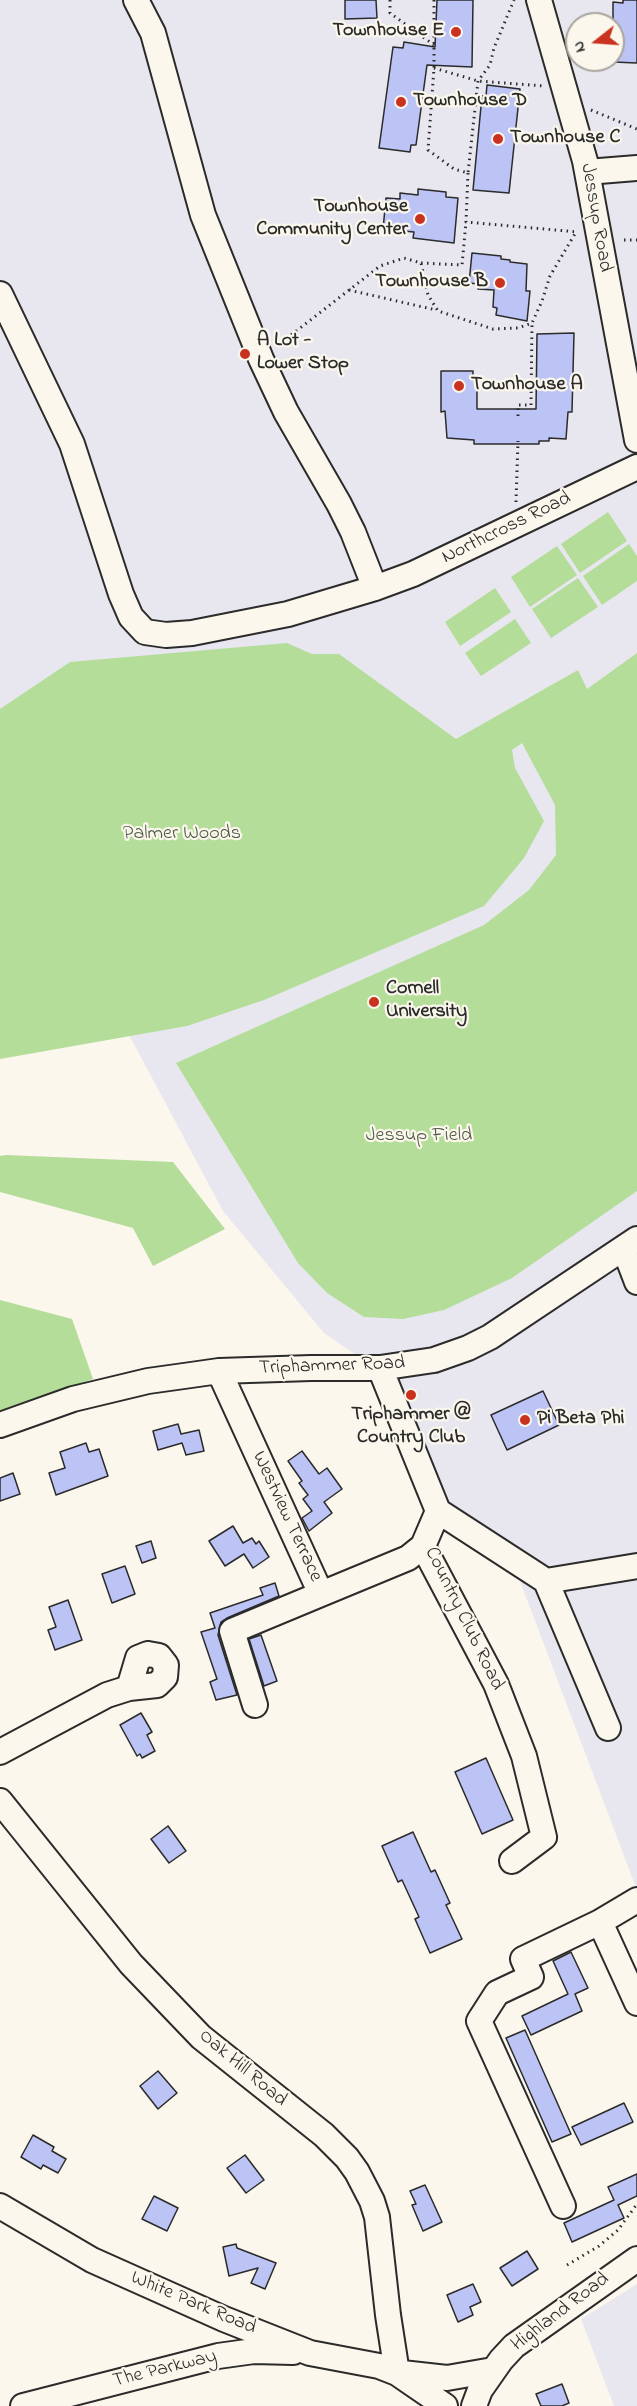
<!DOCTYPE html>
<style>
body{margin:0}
#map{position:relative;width:637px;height:2406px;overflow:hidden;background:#fbf7ec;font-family:"Indie Flower",sans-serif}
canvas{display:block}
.north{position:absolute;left:565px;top:12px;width:60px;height:60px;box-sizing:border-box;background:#fbf7ec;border:2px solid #a8a59f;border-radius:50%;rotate:253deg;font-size:16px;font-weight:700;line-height:24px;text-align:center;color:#2b2b2b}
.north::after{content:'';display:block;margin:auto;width:21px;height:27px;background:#c8321e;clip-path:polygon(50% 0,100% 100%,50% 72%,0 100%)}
</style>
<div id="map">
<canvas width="637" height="2406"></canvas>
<div class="north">N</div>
</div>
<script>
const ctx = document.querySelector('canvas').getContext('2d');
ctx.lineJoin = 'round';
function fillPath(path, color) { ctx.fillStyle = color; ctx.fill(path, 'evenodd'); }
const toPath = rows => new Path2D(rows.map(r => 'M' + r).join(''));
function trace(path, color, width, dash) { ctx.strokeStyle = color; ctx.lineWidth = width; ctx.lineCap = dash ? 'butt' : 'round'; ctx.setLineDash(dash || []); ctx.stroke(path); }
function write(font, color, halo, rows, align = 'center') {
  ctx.font = font + ' "Indie Flower",sans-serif'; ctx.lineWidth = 4.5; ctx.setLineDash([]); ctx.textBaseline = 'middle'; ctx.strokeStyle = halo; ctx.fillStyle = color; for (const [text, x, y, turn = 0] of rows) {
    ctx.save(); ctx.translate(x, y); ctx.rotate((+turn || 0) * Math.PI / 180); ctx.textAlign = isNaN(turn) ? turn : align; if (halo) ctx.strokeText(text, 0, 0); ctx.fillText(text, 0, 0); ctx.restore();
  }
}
const built = toPath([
 [0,0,637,0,637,1890,512,1560,436,1509,374,1367,324,1333,223,1211,0,793],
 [577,24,613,24,613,60,577,60],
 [637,2284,637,2406,614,2406,581,2319]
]);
const green = toPath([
 [608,512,627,541,580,573,561,544],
 [629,544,637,556,637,581,602,605,583,576],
 [557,546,577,575,530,607,511,577],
 [578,578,598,607,551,638,532,609],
 [495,588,511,612,460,646,445,622],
 [515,619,531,643,481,676,465,653],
 [287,643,312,654,339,654,456,739,578,670,587,689,637,653,637,1191,512,1278,444,1310,403,1319,364,1317,327,1293,298,1263,176,1063,484,925,529,890,556,855,555,805,522,743,512,750,515,768,544,821,524,858,484,906,264,1000,187,1026,0,1059,0,709,70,662],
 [6,1155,173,1162,225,1229,153,1266,133,1228,0,1192,0,1156],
 [0,1300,72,1319,93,1379,0,1412]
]);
const building = toPath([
 [345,0,376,0,377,18,345,19,345,0],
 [437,0,473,0,472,67,427,65,416,145,411,145,410,152,379,148,393,47,403,48,404,42,435,47,437,0],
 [623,0,637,0,637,63,613,62,613,2,623,3,623,0],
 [487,85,520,89,509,193,473,190,482,96,486,96,487,85],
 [418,189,446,192,446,197,458,198,454,243,413,238,414,232,383,229,386,198,400,199,400,193,418,195,418,189],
 [472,253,501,256,501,259,510,260,510,262,527,264,526,291,530,291,527,321,496,315,497,308,493,307,494,290,478,289,478,284,469,283,472,253],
 [574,333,572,412,568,412,566,439,549,438,549,441,539,441,539,444,474,444,474,440,447,438,445,411,441,412,441,371,473,371,473,380,477,380,477,409,536,409,537,334,574,333],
 [543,1391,559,1425,507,1450,491,1415,543,1391],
 [178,1424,181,1434,199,1430,204,1451,186,1455,182,1443,158,1450,153,1431,178,1424],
 [86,1443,89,1452,99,1449,108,1476,56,1495,49,1473,65,1468,60,1452,86,1443],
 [302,1451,319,1474,327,1468,342,1489,324,1502,332,1513,309,1531,302,1518,312,1511,303,1499,308,1495,299,1483,302,1481,288,1461,302,1451],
 [13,1473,20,1494,0,1501,0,1478,13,1473],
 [233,1526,243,1543,252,1538,256,1544,259,1541,269,1557,253,1568,244,1554,225,1566,209,1541,233,1526],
 [151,1541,156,1558,142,1563,136,1546,151,1541],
 [125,1566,135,1594,112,1603,102,1574,125,1566],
 [275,1583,279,1596,227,1618,221,1622,218,1635,237,1695,216,1700,210,1682,217,1679,201,1632,215,1628,210,1613,263,1595,260,1588,275,1583],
 [68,1600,82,1640,55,1650,48,1630,56,1627,49,1607,68,1600],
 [261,1635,277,1681,264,1686,249,1639,261,1635],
 [141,1713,152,1732,147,1735,155,1751,142,1758,140,1754,137,1756,120,1725,141,1713],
 [486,1758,513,1820,482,1834,455,1772,486,1758],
 [168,1826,186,1851,169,1863,151,1839,168,1826],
 [413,1832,431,1872,435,1870,450,1903,446,1905,462,1939,430,1953,415,1919,419,1917,402,1880,398,1882,382,1846,413,1832],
 [571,1952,588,1988,575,1994,582,2011,531,2035,522,2016,568,1994,553,1961,571,1952],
 [525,2030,571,2134,552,2142,506,2038,525,2030],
 [158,2071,177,2093,158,2109,140,2086,158,2071],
 [624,2103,633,2122,581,2145,572,2127,624,2103],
 [33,2135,54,2147,52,2151,66,2159,58,2173,43,2165,41,2169,21,2157,33,2135],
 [245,2155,264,2180,246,2193,227,2168,245,2155],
 [637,2174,637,2196,618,2205,624,2218,572,2242,564,2223,614,2200,608,2187,637,2174],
 [425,2185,442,2222,423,2231,412,2205,416,2204,410,2191,425,2185],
 [154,2196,178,2208,167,2231,142,2219,154,2196],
 [236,2244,237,2248,276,2263,265,2289,251,2283,258,2268,229,2276,223,2247,236,2244],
 [527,2251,538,2269,512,2286,500,2268,527,2251],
 [473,2284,481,2302,470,2307,473,2315,458,2322,447,2295,473,2284],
 [562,2384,569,2403,562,2406,541,2406,536,2394,562,2384]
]);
const path = toPath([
 [390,0,390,13,434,45],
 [434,0,434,68,428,150,454,169,468,173,478,81,490,65,494,48,514,0],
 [434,68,478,81,544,86],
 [591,110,637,129],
 [468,173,466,222,578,232],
 [624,240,637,240],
 [421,263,462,265,466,222],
 [349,290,436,310],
 [277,346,380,266,404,258,421,263,428,295,438,311,493,329,518,328,532,323,542,301,550,276,576,232],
 [518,416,518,405,531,405,532,323],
 [516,502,518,441],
 [567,2265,599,2246,618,2230,637,2204]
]);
const minor = toPath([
 [136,0,153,33,203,215,261,359,286,412,339,504,353,532,375,588],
 [539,0,585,161,637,440],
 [587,172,637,168],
 [0,294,72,444,121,594,131,617,145,632,166,635,192,633,288,614,375,588,413,574,637,467],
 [624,1248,637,1282],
 [380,1368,438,1511,423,1546,496,1684,524,1756,544,1837,512,1861],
 [219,1371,321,1594,408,1558,423,1546],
 [0,1425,73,1399,148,1381,191,1375,219,1371,311,1368,380,1368,434,1360,468,1348,490,1337,637,1239],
 [438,1511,546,1581,608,1728],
 [546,1581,637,1566],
 [148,1654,159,1656,166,1665,165,1677,157,1685,129,1688,138,1658,148,1654],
 [255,1705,232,1631,321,1594],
 [0,1752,107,1695,129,1688],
 [0,1801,131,1964,201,2037,324,2135,347,2158,357,2172,372,2201,377,2217,388,2315,397,2373],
 [600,1922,637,2003],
 [0,2206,92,2260,224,2319,310,2353,379,2366,397,2373,445,2406],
 [563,2206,479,2021,497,1993,531,1977,523,1959,600,1922,637,1900],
 [402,2373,447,2378,493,2370],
 [23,2406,218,2356,254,2351,293,2352],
 [474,2406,480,2390,501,2360,514,2346,637,2259]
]);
const markers = [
 [456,32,6,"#c8321e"],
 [401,102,6,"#c8321e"],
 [498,139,6,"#c8321e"],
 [420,219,6,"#c8321e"],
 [500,283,6,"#c8321e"],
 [245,354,6,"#c8321e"],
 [459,386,6,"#c8321e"],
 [374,1002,6,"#c8321e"],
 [411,1395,6,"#c8321e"],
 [525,1420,6,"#c8321e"]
];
const poiNames = [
 ["Townhouse E",444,32,"right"],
 ["Townhouse D",413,102],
 ["Townhouse C",510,139],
 ["Townhouse",408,208,"right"],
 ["Community Center",408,231,"right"],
 ["Townhouse B",488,283,"right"],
 ["A Lot -",257,342],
 ["Lower Stop",257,365],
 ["Townhouse A",471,386],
 ["Cornell",386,990],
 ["University",386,1013],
 ["Triphammer @",411,1416,"center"],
 ["Country Club",411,1439,"center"],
 ["Pi Beta Phi",537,1420]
];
const streetNames = [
 ["Jessup Road",595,218,80],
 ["Northcross Road",507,529,-26],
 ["Triphammer Road",332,1367,-2],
 ["Westview Terrace",286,1517,65],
 ["Country Club Road",463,1619,64],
 ["Oak Hill Road",242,2069,40],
 ["White Park Road",193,2304,23],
 ["Highland Road",561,2313,-37],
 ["The Parkway",165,2370,-14]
];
const parkNames = [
 ["Palmer Woods",182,835],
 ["Jessup Field",419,1137]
];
fillPath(built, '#e8e7ef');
fillPath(green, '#b4dd99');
fillPath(building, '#bcc3f5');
trace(building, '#2b2b2b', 1.5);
trace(minor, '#2b2b2b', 28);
trace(path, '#2b2b2b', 3, [1.5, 4.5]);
trace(minor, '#fbf7ec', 24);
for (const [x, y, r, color] of markers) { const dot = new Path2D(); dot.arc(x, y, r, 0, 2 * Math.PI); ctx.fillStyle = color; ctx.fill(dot); trace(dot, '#fbf7ec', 2); }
write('bold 20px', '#2b2b2b', '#fbf7ec', poiNames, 'left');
write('20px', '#2b2b2b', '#fbf7ec', streetNames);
write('20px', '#4d5846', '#fbf7ec', parkNames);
</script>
